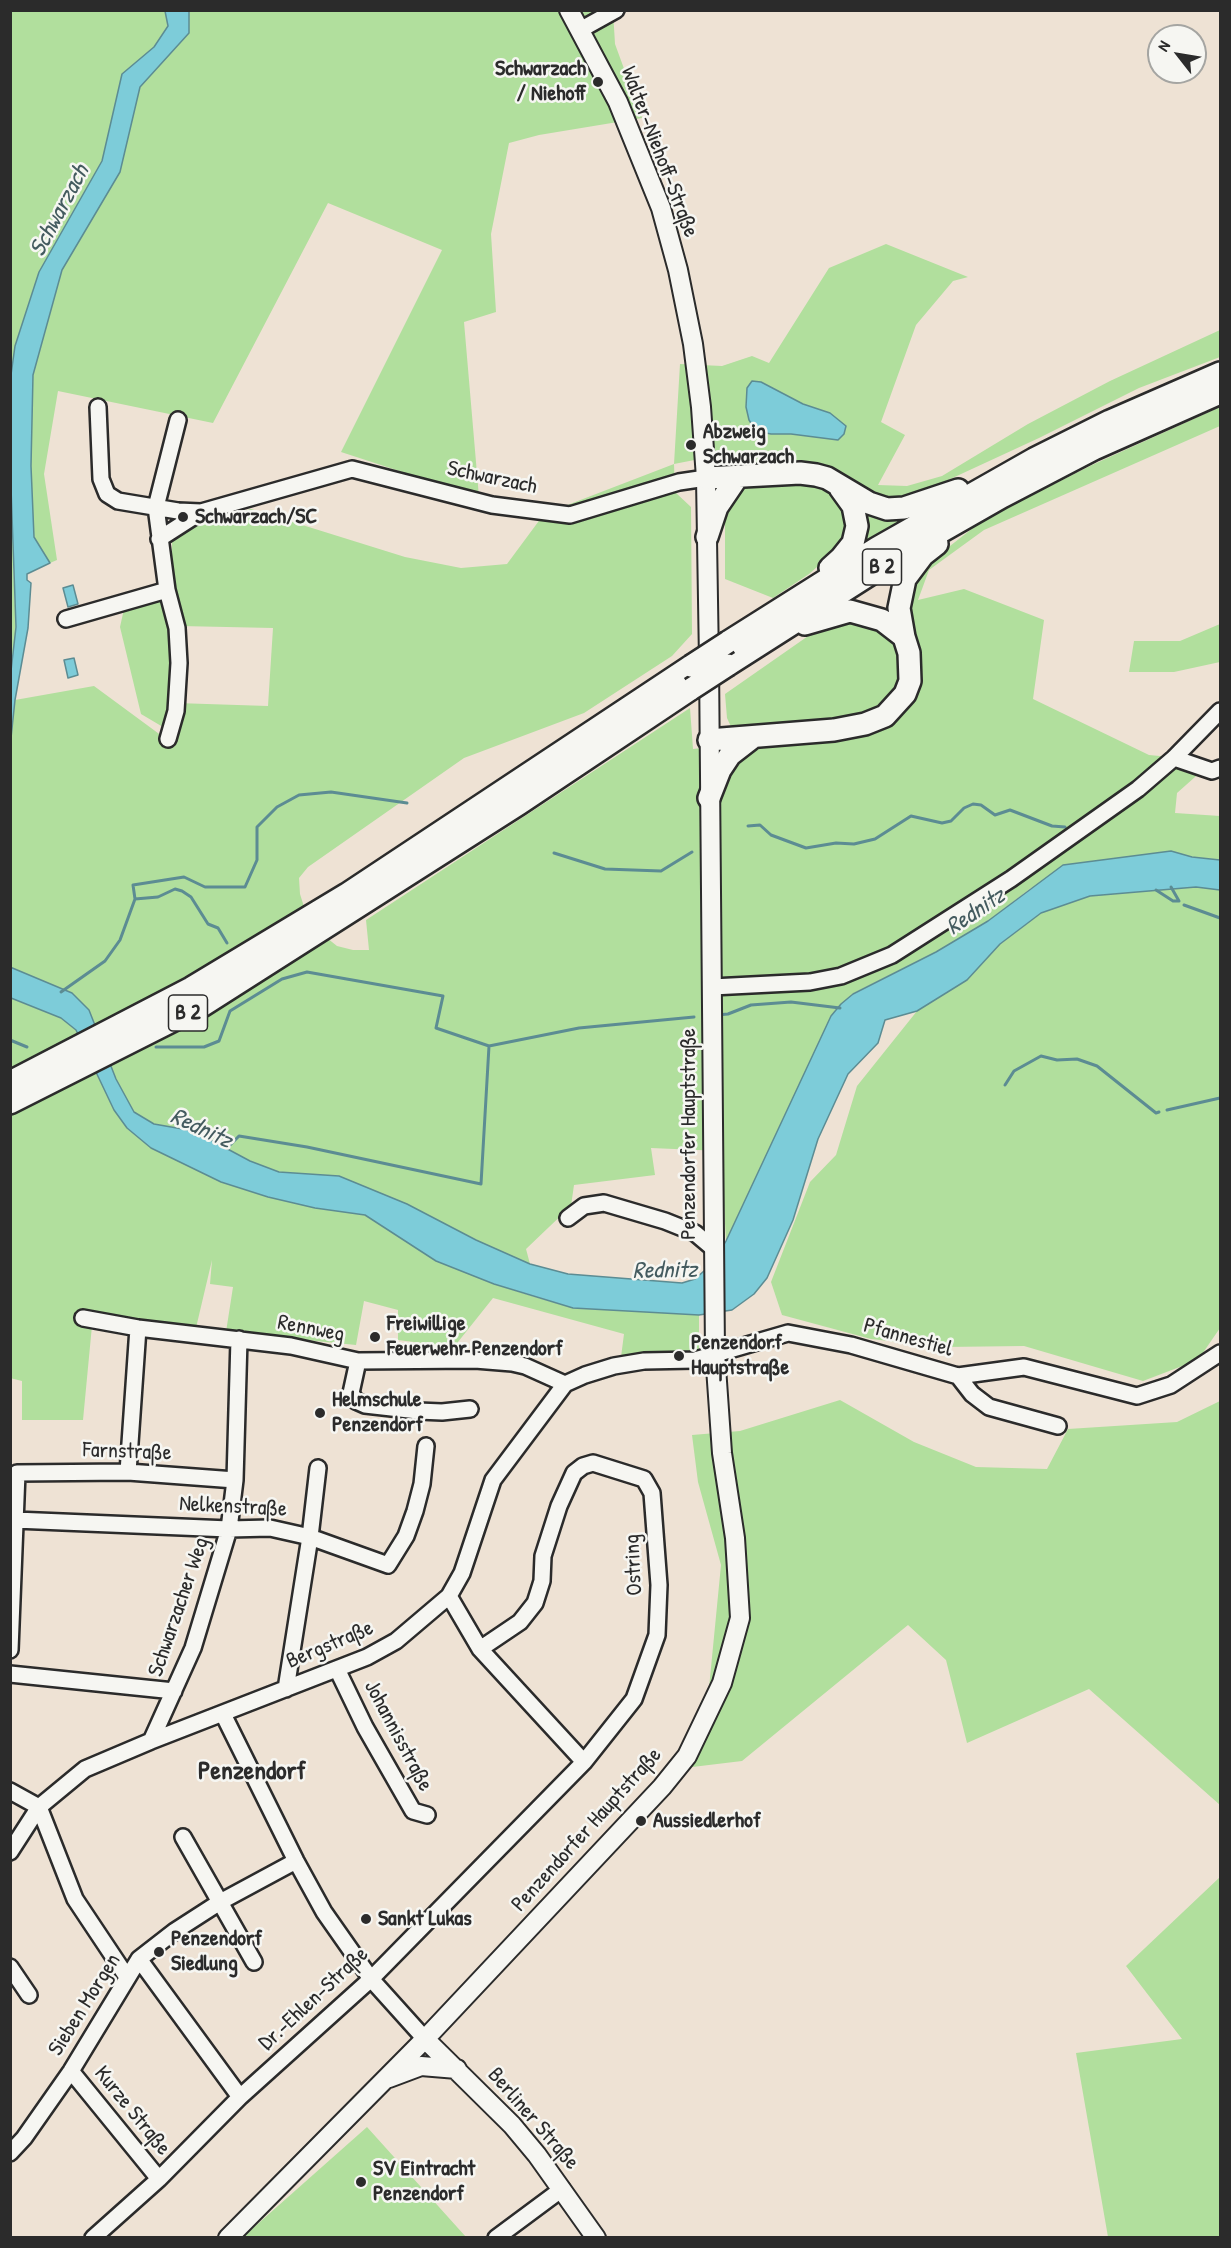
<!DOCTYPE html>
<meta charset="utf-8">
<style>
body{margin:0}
#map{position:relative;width:1231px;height:2248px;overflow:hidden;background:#eee2d4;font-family:"Patrick Hand",sans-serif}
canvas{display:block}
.frame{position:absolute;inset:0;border:12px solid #2b2b2b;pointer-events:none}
.north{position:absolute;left:1147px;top:24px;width:60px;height:60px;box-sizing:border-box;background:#f6f6f2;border:2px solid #a5a5a2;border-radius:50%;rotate:301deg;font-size:16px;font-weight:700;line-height:24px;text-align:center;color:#2b2b2b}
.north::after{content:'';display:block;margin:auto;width:21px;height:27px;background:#2b2b2b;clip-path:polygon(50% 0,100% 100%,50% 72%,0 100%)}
</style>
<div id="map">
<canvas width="1231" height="2248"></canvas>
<div class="frame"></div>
<div class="north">N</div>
</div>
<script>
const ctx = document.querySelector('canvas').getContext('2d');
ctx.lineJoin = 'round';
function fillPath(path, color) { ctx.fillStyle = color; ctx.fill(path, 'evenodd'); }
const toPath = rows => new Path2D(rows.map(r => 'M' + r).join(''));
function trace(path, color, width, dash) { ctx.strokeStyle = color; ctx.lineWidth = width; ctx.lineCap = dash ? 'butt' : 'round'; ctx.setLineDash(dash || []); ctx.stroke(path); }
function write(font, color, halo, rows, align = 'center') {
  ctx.font = font + ' "Patrick Hand",sans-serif'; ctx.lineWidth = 5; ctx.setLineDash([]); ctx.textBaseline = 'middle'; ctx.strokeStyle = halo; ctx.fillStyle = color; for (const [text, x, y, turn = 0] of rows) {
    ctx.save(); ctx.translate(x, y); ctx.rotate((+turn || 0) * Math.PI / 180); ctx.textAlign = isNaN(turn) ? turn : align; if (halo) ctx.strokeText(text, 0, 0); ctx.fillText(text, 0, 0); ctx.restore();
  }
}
const green = toPath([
 [10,11,613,11,615,44,642,118,539,135,509,143,491,234,496,312,464,322,479,497,341,452,442,250,328,203,213,423,58,391,44,474,57,560,50,563,35,539,15,554,13,564,16,627,11,671],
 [886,244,968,277,953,281,916,325,881,422,905,435,878,485,907,486,942,476,1028,424,1110,381,1220,330,1220,357,1139,388,1039,438,920,493,916,511,855,548,841,546,809,574,773,598,725,579,725,508,741,489,774,483,720,455,674,464,675,492,691,507,692,634,672,656,584,713,464,758,308,867,299,878,300,894,305,910,317,930,337,946,353,950,369,950,366,920,690,708,693,749,739,744,727,718,725,694,811,634,909,602,917,572,983,520,1092,465,1220,407,1220,426,984,530,929,570,918,600,964,589,1044,620,1033,699,1149,755,1213,761,1177,793,1175,813,1220,816,1220,860,1192,857,1171,851,1031,888,988,921,936,952,852,994,790,1104,726,1241,721,1151,651,1148,655,1175,574,1185,571,1206,526,1249,530,1264,476,1240,407,1204,339,1176,279,1172,250,1161,194,1131,154,1124,134,1112,116,1079,89,1010,11,967,10,738,15,700,94,686,166,739,176,703,268,706,273,628,180,626,172,589,172,532,251,509,405,557,461,568,507,564,544,514,674,464,680,364,722,366,752,356,769,363,829,268],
 [162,597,169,618,173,659,168,730,141,714,120,627,124,609],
 [1220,624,1220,662,1174,672,1129,672,1134,641,1180,641],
 [1197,887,1220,890,1220,1328,1198,1360,1143,1381,1024,1346,944,1347,871,1339,782,1315,771,1282,810,1182,836,1155,857,1086,917,1011,967,980,1000,944,1041,913,1090,896],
 [10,998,61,1018,76,1030,114,1110,127,1128,151,1148,221,1182,268,1197,315,1208,365,1215,436,1261,494,1284,535,1297,573,1308,699,1315,699,1352,621,1357,624,1334,493,1298,454,1347,398,1340,398,1310,364,1301,356,1345,226,1332,233,1287,210,1284,212,1260,195,1332,93,1315,83,1420,22,1420,22,1381,10,1378],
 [840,1400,914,1442,976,1467,1047,1469,1068,1429,1177,1422,1220,1401,1220,1805,1089,1689,967,1743,946,1660,908,1625,742,1761,684,1768,710,1719,709,1688,721,1565,698,1482,692,1435,740,1431],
 [1220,1877,1220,2237,1108,2237,1076,2053,1182,2039,1126,1966],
 [367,2127,466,2237,243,2237]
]);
const water = toPath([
 [165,11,189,11,189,33,140,87,120,172,62,270,33,375,31,466,34,537,50,563,27,574,27,580,31,583,28,628,15,700,11,738,11,671,16,627,10,460,10,382,15,346,39,272,102,161,122,74,154,47,168,26,165,11],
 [752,381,761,382,803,404,830,413,846,426,844,434,838,440,791,434,771,434,756,431,749,420,746,407,747,388,752,381],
 [73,585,78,604,68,607,63,588,73,585],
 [74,658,78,675,68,678,64,660,74,658],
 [1171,851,1192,857,1220,860,1220,890,1196,887,1090,896,1041,913,1000,944,967,980,917,1011,885,1020,878,1043,848,1074,818,1139,793,1220,767,1278,754,1294,732,1310,699,1315,573,1308,494,1284,436,1261,365,1215,315,1208,268,1197,221,1182,151,1148,127,1128,114,1110,76,1030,61,1018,11,998,10,967,72,993,89,1010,116,1079,134,1112,154,1124,194,1131,250,1161,279,1172,339,1176,407,1204,476,1240,530,1264,568,1274,682,1283,695,1279,714,1262,726,1241,831,1016,841,1004,853,994,936,952,988,921,1063,865,1171,851]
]);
const stream = toPath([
 [748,826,760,825,771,835,806,848,836,843,854,844,875,839,911,816,942,823,951,821,964,808,973,804,981,805,995,815,1010,810,1052,826,1065,827],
 [554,853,605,869,661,871,692,852],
 [1171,887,1179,901],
 [1156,890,1173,901,1179,901],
 [135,899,158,897,175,889,182,891,191,897,208,924,218,928,227,943],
 [1184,905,1220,918],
 [61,992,105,961,120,940,135,899,133,885,184,877,205,887,245,887,257,860,257,827,277,807,299,795,331,792,407,803],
 [717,1015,728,1014,751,1005,791,1002,840,1008],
 [10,1040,27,1047],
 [156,1047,204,1047,219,1041,230,1011,282,979,307,972,443,996,436,1028,489,1046,579,1028,694,1017],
 [1005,1085,1014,1071,1041,1056,1057,1060,1077,1059,1097,1066,1156,1113,1159,1112],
 [1167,1110,1220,1098],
 [227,1148,239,1136,307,1147,481,1184,489,1046]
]);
const minor = toPath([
 [580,30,616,10],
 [98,407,101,479,107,494,118,501,178,511,201,512,352,469,492,505,570,515,679,482,706,478],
 [159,539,201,512],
 [167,590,177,628,179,663,176,711,168,739],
 [66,619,167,590,156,507,178,420],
 [1174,758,1212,771,1220,768],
 [712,987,810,982,841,976,892,955,1011,879,1138,789,1174,758,1220,711],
 [568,1218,584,1206,604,1203,665,1221,695,1233,714,1249],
 [83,1318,138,1328,291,1346,358,1361,475,1360,512,1363,525,1366,565,1384],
 [358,1361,351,1393,356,1401,365,1405,418,1411,442,1412,470,1409],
 [958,1376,972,1394,989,1407,1058,1426],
 [128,1472,138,1328],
 [15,1520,229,1529,270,1528,310,1537,388,1565,406,1536,415,1511,422,1484,426,1446],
 [449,1596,480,1649,584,1762],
 [10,1650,17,1473,128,1472,235,1480],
 [337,1669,365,1727,413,1811,427,1815],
 [10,1674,174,1691],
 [286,1689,310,1537,318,1468],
 [223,1714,296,1861,324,1912,371,1979,425,2039],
 [151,1741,193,1648,229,1529,235,1480,239,1339],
 [10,1791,39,1807],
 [39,1807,75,1899,127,1977],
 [183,1837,254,1962],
 [10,1852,39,1807,85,1769,151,1741,367,1657,396,1641,449,1596,462,1573,493,1480,565,1384,585,1375,614,1366,644,1361,695,1360,788,1333,851,1345,958,1376,1024,1367,1137,1396,1171,1385,1220,1353],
 [139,1959,240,2097],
 [10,1967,29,1995],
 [71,2071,159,2179],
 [10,2153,24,2138,71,2071,139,1959,175,1931,220,1902,296,1861],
 [93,2238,159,2179,240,2097,371,1979,584,1762,634,1699,657,1635,659,1585,652,1493,644,1479,593,1463,583,1466,574,1473,559,1506,543,1556,542,1581,535,1603,520,1622,480,1649],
 [496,2238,562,2189]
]);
const major = toPath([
 [425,2039,512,2125,537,2155,596,2238],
 [389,2078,421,2066,457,2069],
 [228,2238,425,2039,662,1787,687,1756,722,1683,740,1618,735,1538,722,1453,715,1353,709,661,706,478,701,407,693,344,678,270,661,208,618,102,569,10]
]);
const highway = toPath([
 [706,478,800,473,816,475,827,478,869,503,887,509,904,508,958,490],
 [707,537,717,507,738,476],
 [830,568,841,558,853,543,857,526,853,506,840,488],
 [805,624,850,611,882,620,904,637],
 [728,642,877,548,1034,459,1110,421,1220,373],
 [728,665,902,554,1002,497,1094,449,1220,393],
 [709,740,834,730,865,724,885,716,905,694,910,681,909,653,904,637,899,608,905,579,923,555,937,544],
 [709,798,720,770,730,755,752,738],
 [10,1082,191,988,347,894,691,666],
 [10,1103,202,1006,519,804,691,689]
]);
const highwayBridge = toPath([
 [691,666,728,642],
 [691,689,728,665]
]);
const markers = [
 [598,82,6,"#2b2b2b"],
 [691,445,6,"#2b2b2b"],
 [183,517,6,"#2b2b2b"],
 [375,1337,6,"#2b2b2b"],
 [679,1356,6,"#2b2b2b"],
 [320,1413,6,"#2b2b2b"],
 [641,1821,6,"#2b2b2b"],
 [366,1919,6,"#2b2b2b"],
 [159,1952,6,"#2b2b2b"],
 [361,2182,6,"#2b2b2b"]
];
const shields = [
 [882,567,39],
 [188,1013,39]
];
const shieldNames = [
 ["B 2",882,567],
 ["B 2",188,1013]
];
const poiNames = [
 ["Schwarzach",586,69,"right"],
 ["/ Niehoff",586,94,"right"],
 ["Abzweig",703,432],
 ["Schwarzach",703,457],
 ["Schwarzach/SC",195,517],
 ["Freiwillige",387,1324],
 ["Feuerwehr Penzendorf",387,1349],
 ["Penzendorf",691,1343],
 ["Hauptstraße",691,1368],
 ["Helmschule",332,1400],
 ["Penzendorf",332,1425],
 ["Aussiedlerhof",653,1821],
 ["Sankt Lukas",378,1919],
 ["Penzendorf",171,1939],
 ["Siedlung",171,1964],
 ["SV Eintracht",373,2169],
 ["Penzendorf",373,2194]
];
const streetNames = [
 ["Walter-Niehoff-Straße",659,152,69],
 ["Schwarzach",492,478,12],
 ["Penzendorfer Hauptstraße",689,1134,-90],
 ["Rennweg",311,1329,11],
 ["Pfannestiel",908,1338,16],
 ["Farnstraße",127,1452,2],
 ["Nelkenstraße",233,1507,3],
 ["Ostring",634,1565,-93],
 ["Schwarzacher Weg",179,1607,-71],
 ["Bergstraße",330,1645,-23],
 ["Johannisstraße",398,1736,62],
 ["Penzendorfer Hauptstraße",587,1830,-48],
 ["Dr.-Ehlen-Straße",314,1999,-43],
 ["Sieben Morgen",85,2005,-58],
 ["Kurze Straße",132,2111,51],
 ["Berliner Straße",533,2119,49]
];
const waterNames = [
 ["Schwarzach",60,211,-62],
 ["Rednitz",976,912,-34],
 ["Rednitz",201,1129,25],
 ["Rednitz",665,1271,-1]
];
const quarterNames = [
 ["Penzendorf",252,1772]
];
fillPath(green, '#b1df9d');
fillPath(water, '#7dccd9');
trace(water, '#5c8c93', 1.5);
trace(stream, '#5c8c93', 3);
trace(minor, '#2b2b2b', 20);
trace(major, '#2b2b2b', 22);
trace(highway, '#2b2b2b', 26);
trace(minor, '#f6f6f2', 15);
trace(major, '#f6f6f2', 18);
trace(highway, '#f6f6f2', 21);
trace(highwayBridge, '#2b2b2b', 26, []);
trace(highwayBridge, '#f6f6f2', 21);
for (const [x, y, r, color] of markers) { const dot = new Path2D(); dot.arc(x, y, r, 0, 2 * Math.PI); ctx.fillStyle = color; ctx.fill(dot); trace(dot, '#f6f6f2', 2); }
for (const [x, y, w] of shields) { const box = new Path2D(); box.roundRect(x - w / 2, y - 18, w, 36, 4.5); ctx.fillStyle = '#f6f6f2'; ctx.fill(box); trace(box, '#2b2b2b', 1.5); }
write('bold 21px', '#2b2b2b', null, shieldNames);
write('bold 22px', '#2b2b2b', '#f6f6f2', poiNames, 'left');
write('22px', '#2b2b2b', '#f6f6f2', streetNames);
write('italic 24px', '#445b5f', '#f6f6f2', waterNames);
write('bold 26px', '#2b2b2b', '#f6f6f2', quarterNames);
</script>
